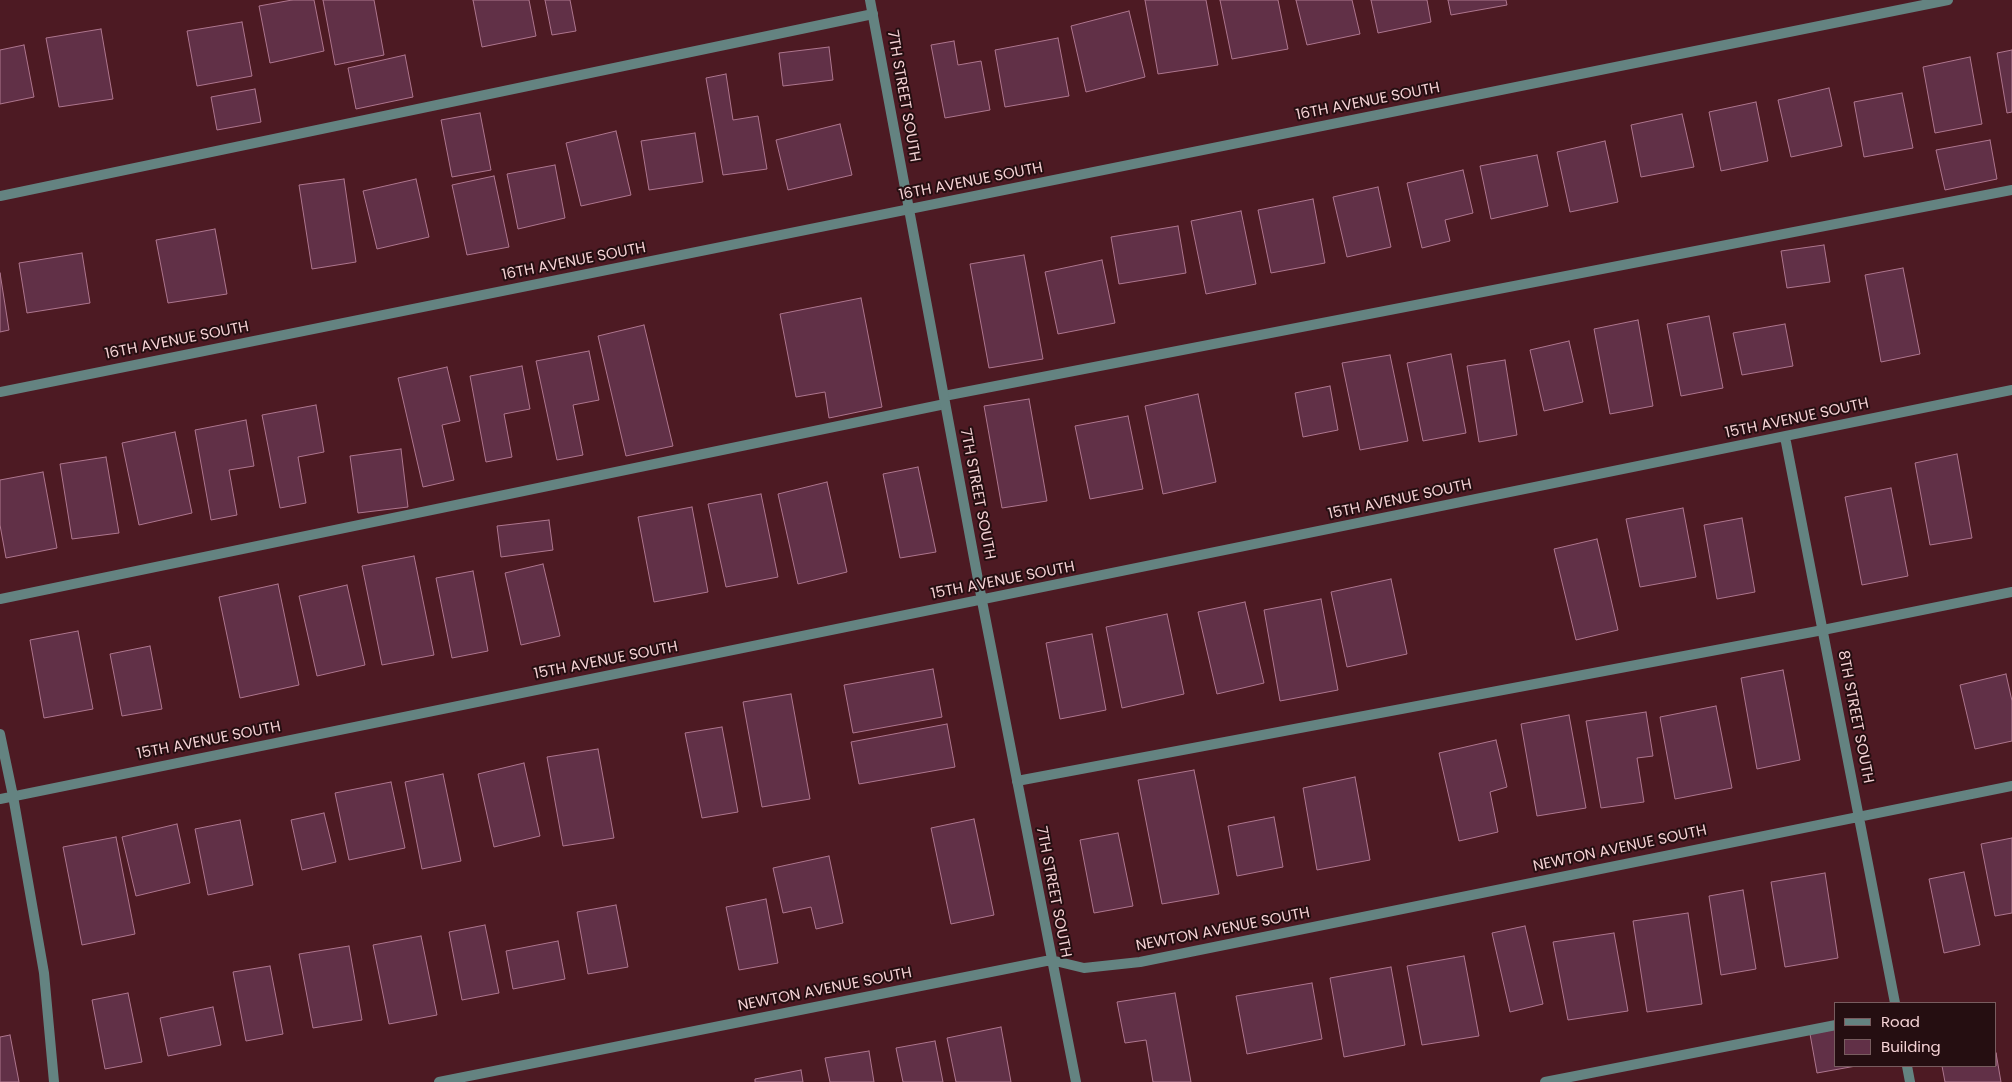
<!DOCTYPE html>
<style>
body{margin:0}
#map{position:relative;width:2012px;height:1082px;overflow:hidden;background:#4d1a23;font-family:Poppins,sans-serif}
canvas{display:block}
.legend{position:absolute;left:1834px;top:1002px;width:162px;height:65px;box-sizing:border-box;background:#250e11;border:1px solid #785c5f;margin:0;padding:6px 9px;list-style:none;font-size:15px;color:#f5d2d5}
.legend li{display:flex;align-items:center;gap:10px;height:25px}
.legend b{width:25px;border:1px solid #785c5f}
</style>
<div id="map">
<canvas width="2012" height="1082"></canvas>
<ul class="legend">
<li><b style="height:6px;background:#648381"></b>Road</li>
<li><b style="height:14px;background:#613047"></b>Building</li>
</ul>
</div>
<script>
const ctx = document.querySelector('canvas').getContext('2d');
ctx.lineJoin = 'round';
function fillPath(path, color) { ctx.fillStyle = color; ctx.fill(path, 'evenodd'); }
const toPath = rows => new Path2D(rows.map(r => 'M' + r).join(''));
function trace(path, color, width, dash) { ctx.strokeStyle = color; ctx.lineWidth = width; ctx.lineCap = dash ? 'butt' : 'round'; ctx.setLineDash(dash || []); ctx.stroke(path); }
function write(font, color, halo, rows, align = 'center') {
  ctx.font = font + ' Poppins,sans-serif'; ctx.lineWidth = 4; ctx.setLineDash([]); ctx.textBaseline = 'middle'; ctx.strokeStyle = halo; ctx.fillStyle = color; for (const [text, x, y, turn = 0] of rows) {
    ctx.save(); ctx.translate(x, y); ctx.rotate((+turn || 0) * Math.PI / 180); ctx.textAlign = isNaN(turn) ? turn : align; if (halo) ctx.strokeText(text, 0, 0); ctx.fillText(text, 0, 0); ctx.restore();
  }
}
const building = toPath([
 [292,0,314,0,324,51,270,63,259,6,292,0],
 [323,0,374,0,384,55,335,65,323,0],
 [473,0,529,0,536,36,482,47,473,0],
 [545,0,570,0,576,31,552,35,545,0],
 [1145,0,1206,0,1218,65,1158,74,1145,0],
 [1220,0,1278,0,1288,49,1232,59,1220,0],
 [1296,0,1352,0,1360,34,1307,45,1296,0],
 [1371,0,1427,0,1431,22,1378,33,1371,0],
 [1448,0,1506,0,1507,5,1451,15,1448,0],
 [1129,11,1145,77,1086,92,1071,26,1129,11],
 [242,22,252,76,197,86,187,31,242,22],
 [101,29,113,99,59,107,46,38,101,29],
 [1058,38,1069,96,1005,107,995,50,1058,38],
 [954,41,958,65,981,61,990,110,945,118,931,45,954,41],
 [24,45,34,97,0,104,0,50,24,45],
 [829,47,833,80,783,86,779,53,829,47],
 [2012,50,2012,112,2007,113,1997,53,2012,50],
 [405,55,413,97,356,109,348,68,405,55],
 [1970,57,1982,124,1935,133,1923,67,1970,57],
 [726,74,733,120,758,116,767,169,723,175,706,78,726,74],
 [1829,88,1842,146,1791,157,1778,100,1829,88],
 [255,89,261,122,217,130,211,97,255,89],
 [1902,93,1913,148,1864,157,1854,102,1902,93],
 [1756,102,1768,161,1721,171,1709,112,1756,102],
 [480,113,491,170,452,177,441,120,480,113],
 [1682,114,1694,167,1641,177,1631,125,1682,114],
 [840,124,852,175,788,190,776,140,840,124],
 [616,131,631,195,581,206,566,143,616,131],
 [695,133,703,182,649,190,641,141,695,133],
 [1990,140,1997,179,1945,190,1936,150,1990,140],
 [1605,141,1618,202,1570,212,1557,152,1605,141],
 [1537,155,1548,206,1491,219,1480,166,1537,155],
 [555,165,565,218,518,229,507,174,555,165],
 [1463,170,1473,213,1445,220,1450,241,1422,248,1407,183,1463,170],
 [494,176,509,247,467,255,452,185,494,176],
 [344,179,356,262,312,269,299,185,344,179],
 [416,179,429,237,377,249,363,191,416,179],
 [1378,187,1391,247,1347,257,1333,197,1378,187],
 [1313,199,1325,263,1271,273,1258,210,1313,199],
 [1241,211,1256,284,1206,294,1191,221,1241,211],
 [1178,226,1186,273,1119,284,1111,237,1178,226],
 [215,229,227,294,168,303,156,240,215,229],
 [1824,245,1830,282,1787,288,1781,251,1824,245],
 [82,253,90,303,27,313,19,263,82,253],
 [1024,255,1043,359,989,368,970,264,1024,255],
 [1102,260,1115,323,1058,334,1045,272,1102,260],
 [1903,268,1920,354,1881,362,1865,275,1903,268],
 [0,273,9,330,0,332,0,273],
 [861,298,882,407,829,418,825,392,796,397,780,314,861,298],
 [1709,316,1723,388,1681,396,1667,324,1709,316],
 [1638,320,1653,406,1610,414,1594,329,1638,320],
 [1785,324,1793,366,1742,375,1733,333,1785,324],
 [644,325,673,446,626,456,598,336,644,325],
 [1569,341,1583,402,1544,411,1530,350,1569,341],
 [589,351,599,400,573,405,583,455,557,460,536,361,589,351],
 [1451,354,1466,433,1423,441,1407,363,1451,354],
 [1390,355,1408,441,1360,450,1342,363,1390,355],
 [1505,360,1517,435,1479,442,1467,366,1505,360],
 [522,366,530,409,504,414,512,457,486,462,470,376,522,366],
 [447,367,460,421,442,425,454,480,423,487,398,378,447,367],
 [1330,386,1338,430,1303,437,1295,393,1330,386],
 [1198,394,1216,482,1163,494,1145,406,1198,394],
 [1029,399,1047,501,1002,508,984,406,1029,399],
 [316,405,324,452,298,457,306,503,280,508,262,415,316,405],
 [1128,416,1143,489,1090,499,1075,426,1128,416],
 [246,420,254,466,229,470,237,515,211,520,195,430,246,420],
 [175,432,192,513,139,525,122,443,175,432],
 [401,449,408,507,358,513,350,456,401,449],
 [1957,454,1972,538,1930,545,1915,463,1957,454],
 [106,457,119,533,72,539,60,464,106,457],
 [918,467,936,552,900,558,883,474,918,467],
 [43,472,57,548,6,558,0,525,0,480,43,472],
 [827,482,847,572,798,584,778,494,827,482],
 [1891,488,1908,576,1862,585,1845,497,1891,488],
 [761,494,778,577,726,587,708,504,761,494],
 [692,507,708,592,654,602,638,517,692,507],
 [1683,508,1696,577,1640,587,1626,519,1683,508],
 [1742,518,1755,592,1717,599,1704,525,1742,518],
 [549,520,553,550,501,557,497,526,549,520],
 [1597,539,1618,630,1576,640,1554,549,1597,539],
 [414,556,434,655,382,665,362,566,414,556],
 [543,564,560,636,521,645,505,573,543,564],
 [473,571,488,651,452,658,436,578,473,571],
 [1391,579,1407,654,1347,667,1331,592,1391,579],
 [278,584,299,685,240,698,219,597,278,584],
 [347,585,365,665,317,676,299,596,347,585],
 [1321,599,1338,690,1280,701,1264,610,1321,599],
 [1245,602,1264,683,1217,694,1198,612,1245,602],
 [1167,614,1184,694,1122,708,1106,627,1167,614],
 [78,631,93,709,44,718,30,640,78,631],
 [1092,634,1106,710,1060,719,1046,643,1092,634],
 [150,646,162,709,122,716,110,654,150,646],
 [933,669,942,717,853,733,844,685,933,669],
 [1783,670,1800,760,1757,769,1741,678,1783,670],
 [2006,674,2012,701,2012,741,1975,749,1960,685,2006,674],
 [791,694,810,799,762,807,743,702,791,694],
 [1716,706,1732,788,1675,799,1660,717,1716,706],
 [1646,712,1653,756,1637,758,1644,802,1601,808,1586,721,1646,712],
 [1569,715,1586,808,1537,816,1521,724,1569,715],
 [947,724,955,767,859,784,851,742,947,724],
 [722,727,738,812,702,818,685,733,722,727],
 [1496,740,1507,787,1490,792,1498,832,1459,841,1439,753,1496,740],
 [598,749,614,838,563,846,547,757,598,749],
 [524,763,540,836,494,847,478,774,524,763],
 [1194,770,1219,894,1162,904,1138,780,1194,770],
 [443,774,461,861,422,869,405,782,443,774],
 [1355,777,1370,860,1317,870,1303,788,1355,777],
 [391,782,405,848,349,860,335,793,391,782],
 [324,813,336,862,302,870,291,820,324,813],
 [1274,817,1283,867,1237,876,1228,826,1274,817],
 [974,819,994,915,951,924,931,828,974,819],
 [240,820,253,885,208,895,195,829,240,820],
 [177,824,190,883,136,896,122,837,177,824],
 [1118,833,1133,906,1094,913,1080,840,1118,833],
 [116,837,135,934,82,945,63,847,116,837],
 [2012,838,2012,913,1995,916,1981,844,2012,838],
 [829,856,843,923,816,929,811,907,783,913,773,868,829,856],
 [1964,872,1980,945,1944,953,1929,879,1964,872],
 [1825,873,1838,958,1785,967,1771,882,1825,873],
 [1743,890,1756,969,1721,975,1709,896,1743,890],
 [766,899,778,963,739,970,726,907,766,899],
 [616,905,628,967,588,974,577,912,616,905],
 [1688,913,1702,1004,1647,1012,1633,921,1688,913],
 [485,925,499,993,462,1000,449,932,485,925],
 [1525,926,1543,1004,1510,1012,1492,933,1525,926],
 [1614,933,1628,1011,1568,1020,1553,942,1614,933],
 [421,936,437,1015,389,1024,373,945,421,936],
 [558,941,565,979,513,989,506,951,558,941],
 [349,946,362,1020,313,1028,299,954,349,946],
 [1464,956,1479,1036,1422,1045,1407,966,1464,956],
 [270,966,283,1034,246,1041,233,972,270,966],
 [1391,967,1405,1045,1344,1057,1330,978,1391,967],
 [1312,983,1322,1039,1247,1054,1236,996,1312,983],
 [128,993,142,1062,105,1069,92,1000,128,993],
 [1175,993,1191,1082,1153,1082,1146,1040,1125,1043,1117,1002,1175,993],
 [213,1007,221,1045,168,1056,160,1018,213,1007],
 [1001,1027,1011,1082,956,1082,947,1038,1001,1027],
 [1836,1029,1836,1066,1856,1066,1817,1073,1810,1034,1836,1029],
 [10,1035,19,1082,0,1082,0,1037,10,1035],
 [935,1041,943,1082,903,1082,896,1048,935,1041],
 [869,1051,874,1082,830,1082,825,1058,869,1051],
 [1996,1053,2001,1082,1945,1082,1942,1066,1996,1066,1996,1053],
 [801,1070,803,1082,755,1082,755,1079,801,1070]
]);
const lane = toPath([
 [0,196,873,14],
 [944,396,2012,190],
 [0,599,945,404],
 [1017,781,1823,630,2012,592],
 [13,796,44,973,54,1082],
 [1545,1082,1836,1025]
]);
const street = toPath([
 [870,0,982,601,1076,1082],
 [0,392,1948,0],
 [1785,437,1895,1003],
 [0,734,13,796],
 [0,799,2012,390],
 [1907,1066,1910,1082],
 [439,1082,1051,960,1084,968,1140,962,2012,786]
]);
const streetNames = [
 ["7TH STREET SOUTH",903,96,80],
 ["16TH AVENUE SOUTH",1368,102,-11],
 ["16TH AVENUE SOUTH",971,182,-11],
 ["16TH AVENUE SOUTH",574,262,-11],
 ["16TH AVENUE SOUTH",177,341,-11],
 ["15TH AVENUE SOUTH",1797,419,-12],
 ["7TH STREET SOUTH",977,494,79],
 ["15TH AVENUE SOUTH",1400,500,-12],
 ["15TH AVENUE SOUTH",1003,581,-11],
 ["15TH AVENUE SOUTH",606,661,-11],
 ["8TH STREET SOUTH",1855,717,79],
 ["15TH AVENUE SOUTH",209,741,-11],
 ["NEWTON AVENUE SOUTH",1620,849,-12],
 ["7TH STREET SOUTH",1053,892,79],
 ["NEWTON AVENUE SOUTH",1223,930,-11],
 ["NEWTON AVENUE SOUTH",825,990,-11]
];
fillPath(building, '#613047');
trace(building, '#ae768e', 1);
trace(lane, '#648381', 10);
trace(street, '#648381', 10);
write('15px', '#f5d2d5', '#250e11', streetNames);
</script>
